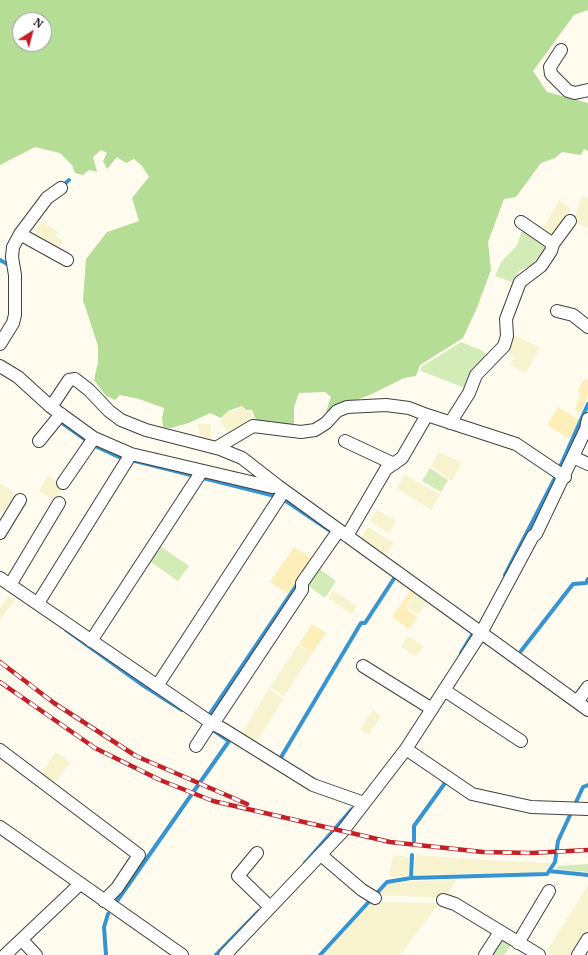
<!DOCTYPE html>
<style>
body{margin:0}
#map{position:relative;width:588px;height:955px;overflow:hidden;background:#fffcef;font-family:"PT Serif",serif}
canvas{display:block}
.north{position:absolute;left:12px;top:12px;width:40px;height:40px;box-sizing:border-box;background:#fff;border:1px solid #9f9f9f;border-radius:50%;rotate:36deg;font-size:11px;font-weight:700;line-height:16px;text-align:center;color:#0e0e0e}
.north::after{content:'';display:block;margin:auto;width:14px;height:18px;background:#c42028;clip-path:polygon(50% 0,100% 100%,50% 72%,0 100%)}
</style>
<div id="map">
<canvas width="588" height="955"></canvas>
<div class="north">N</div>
</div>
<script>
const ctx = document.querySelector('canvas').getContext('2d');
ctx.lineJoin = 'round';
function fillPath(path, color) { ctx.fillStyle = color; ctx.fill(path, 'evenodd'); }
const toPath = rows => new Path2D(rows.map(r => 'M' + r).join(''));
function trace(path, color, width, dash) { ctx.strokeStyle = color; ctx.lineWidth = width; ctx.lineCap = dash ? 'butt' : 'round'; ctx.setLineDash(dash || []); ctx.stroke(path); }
const farmland = toPath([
 [582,196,588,198,588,228,573,222],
 [559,200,571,209,552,237,542,231],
 [41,221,58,232,56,236,63,241,58,250,33,234],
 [513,335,540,347,526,373,510,365,515,357,506,351],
 [242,407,246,412,251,411,255,424,230,437,221,421,228,411,233,412],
 [198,424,211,424,211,441,200,439],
 [438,452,462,462,452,481,431,466],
 [404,475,440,494,431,510,397,488],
 [48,476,64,486,54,501,39,491],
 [0,484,15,493,3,513,0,511],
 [377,510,396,521,389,533,370,521],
 [368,527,394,543,386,555,361,538],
 [333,590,357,606,352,615,328,598],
 [417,593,428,601,418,615,407,608],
 [9,596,15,600,0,620,0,608],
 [408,636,424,646,416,657,401,647],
 [298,645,312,654,284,696,270,687],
 [269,689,284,699,258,739,249,739,241,734],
 [373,710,381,716,368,735,360,730],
 [56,752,70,763,54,784,40,774],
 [393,855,410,857,408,876,389,877],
 [416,855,499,861,551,863,544,872,414,875],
 [456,880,447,897,443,898,379,895,388,884,413,881],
 [588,885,588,928,571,955,554,955,547,951],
 [371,902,439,903,400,955,323,955]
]);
const green = toPath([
 [523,228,546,246,532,265,519,271,512,282,495,276,501,262,517,245],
 [461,342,483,351,486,355,472,371,465,388,421,371,421,367],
 [430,468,448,480,441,492,422,481],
 [160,546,189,566,178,581,149,561],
 [317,567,336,581,325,598,306,584],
 [588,864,588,872,556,869,558,866],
 [505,940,512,944,504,955,489,955,498,941]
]);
const forest = toPath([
 [0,0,588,0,588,10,574,15,533,71,547,92,588,103,588,151,584,149,581,155,562,152,555,158,541,163,516,197,504,199,488,242,491,270,476,310,463,338,420,365,416,376,404,378,372,394,346,404,330,415,326,412,331,397,325,392,299,393,294,407,294,429,257,423,252,410,246,410,242,406,228,411,221,418,210,413,189,423,171,428,163,427,162,419,164,408,139,399,120,395,115,400,106,396,94,380,98,362,98,346,83,300,86,259,107,232,139,221,132,198,149,177,142,166,134,159,126,163,117,157,107,169,103,161,107,153,101,150,93,157,97,172,89,170,83,175,75,173,72,165,60,153,35,147,0,165],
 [20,20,44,20,44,44,20,44]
]);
const sand = toPath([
 [585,378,588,380,588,395,580,413,575,409,580,395,578,389],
 [558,407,579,420,570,439,547,425],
 [294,547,312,559,288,594,270,582],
 [411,590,416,593,405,608,417,617,409,629,392,617],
 [312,624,326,633,312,653,299,644]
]);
const stream = toPath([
 [62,186,69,180],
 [0,260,9,265],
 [58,420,93,445,119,457,275,496,286,501,335,534],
 [505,575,556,476,588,404],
 [66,630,141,684,182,710],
 [521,651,573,584,586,583,588,579],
 [461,653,475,630],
 [207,718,298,583],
 [280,759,361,623,365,623,395,577],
 [414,841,414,826,445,783],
 [305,863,352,809],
 [549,871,588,875],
 [411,878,412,855],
 [117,901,229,741,213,730],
 [106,955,104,927,108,914],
 [216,955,259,911],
 [320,955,387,882,411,878,547,874,555,862,558,841,583,787,588,785]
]);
const street = toPath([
 [561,50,550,67,551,74,568,91,575,93,588,90],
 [521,222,553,244],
 [20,234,67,260],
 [557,311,573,315,588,327],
 [0,344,13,323,15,315,15,275,12,257,13,247,20,234,47,198,61,188],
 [0,366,18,377,51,407,94,438,131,454,272,487,278,486,588,710],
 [51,407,69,380,75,379,89,390,109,411,121,420,146,430,220,449,242,458,278,486],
 [450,423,469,393,476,375,504,346,507,336,506,319,520,282,541,266,551,251,553,244,570,221],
 [39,441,61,414],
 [345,441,394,464],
 [216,448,253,426,301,432,315,430,326,423,337,411,347,407,386,405,409,408,427,415],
 [573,457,588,464],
 [63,483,94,438],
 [0,533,20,500],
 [347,536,386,469,402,458,427,415,516,444,565,477],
 [0,578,213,724,223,729,313,785,364,803],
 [10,585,59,503],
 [38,603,131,454],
 [91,641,202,471],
 [363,666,432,709],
 [157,686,284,491],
 [444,690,521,741],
 [577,702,588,687],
 [213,724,302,590,302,583,339,530],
 [196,746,211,723],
 [406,749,472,794,531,807,588,809],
 [0,750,139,855,117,888,104,901],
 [0,827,182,955],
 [257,853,238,876,270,907],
 [321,855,362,890,375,898],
 [443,900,455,904,539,955],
 [22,940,36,955],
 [518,943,549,891],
 [5,955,80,884],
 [225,955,342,832,406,749,481,633,533,536,536,534,586,429,588,419],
 [485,955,500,932],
 [578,955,588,939]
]);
const rail = toPath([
 [0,662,54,703,136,756,247,804],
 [0,682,95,748,160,780,213,801,390,842,483,852,531,853,588,850]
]);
fillPath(farmland, '#f6f3ce');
fillPath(green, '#d2ebb7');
fillPath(forest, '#b5dd96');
fillPath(sand, '#fdeeba');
trace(stream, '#3694d2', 4);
trace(street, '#414141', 14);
trace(street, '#fff', 12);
trace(rail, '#c42028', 4.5);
trace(rail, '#fff', 3, [9]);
</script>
